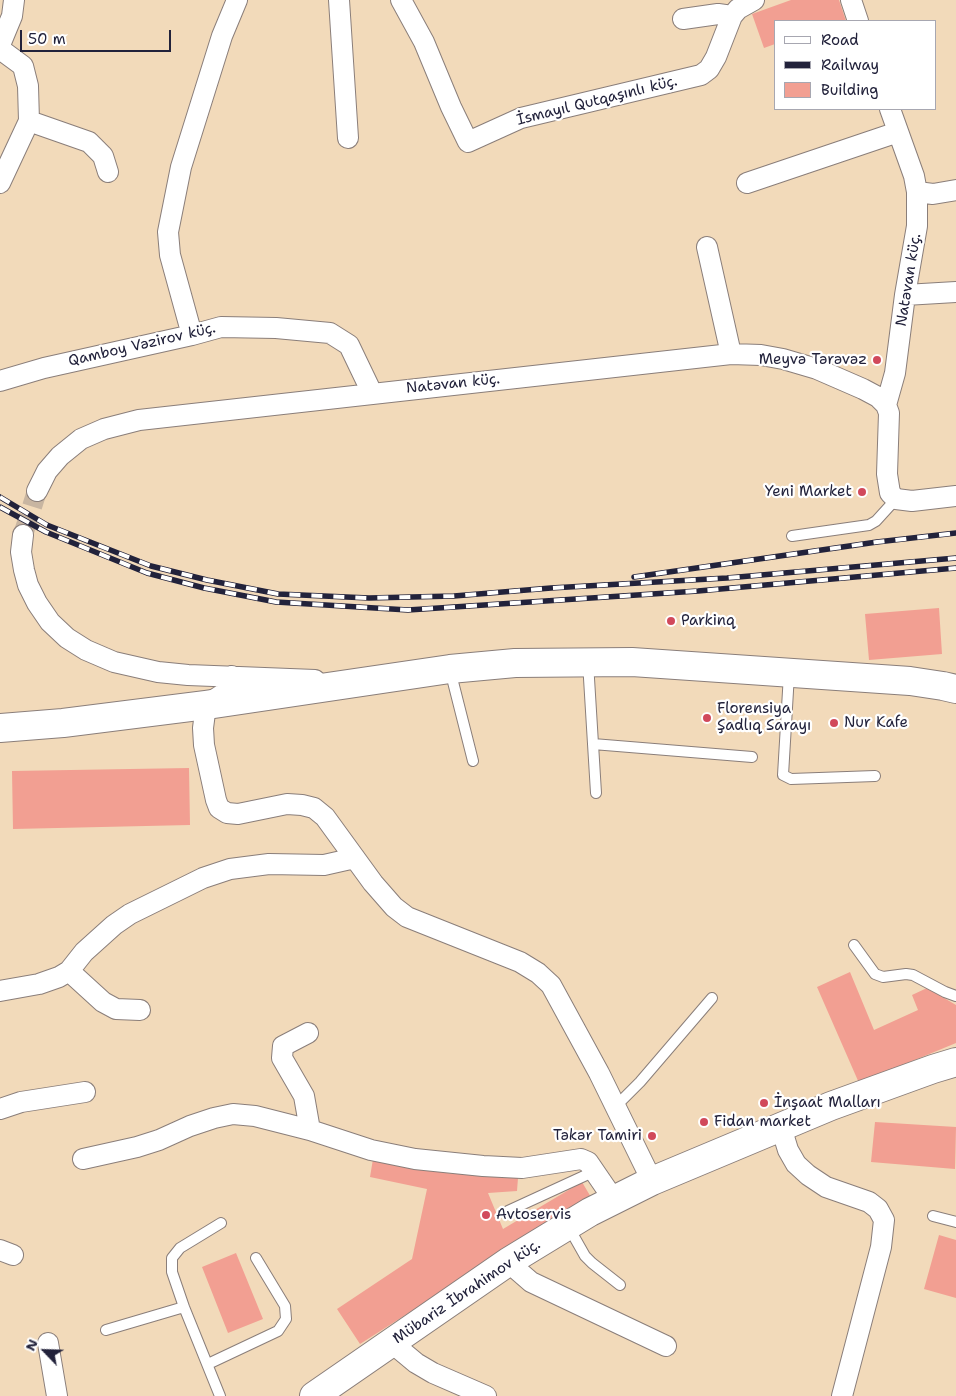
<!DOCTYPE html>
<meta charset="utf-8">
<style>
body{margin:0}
#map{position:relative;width:956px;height:1396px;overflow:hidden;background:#f2daba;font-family:"Shantell Sans",sans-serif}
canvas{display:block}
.legend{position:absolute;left:774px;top:20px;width:162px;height:90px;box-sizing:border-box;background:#fff;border:1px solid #a7a7b1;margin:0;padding:6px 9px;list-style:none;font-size:15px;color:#22223b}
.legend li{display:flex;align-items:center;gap:10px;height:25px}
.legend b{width:25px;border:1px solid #a7a7b1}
.north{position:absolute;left:20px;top:1326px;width:50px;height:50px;-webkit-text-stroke:4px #fff;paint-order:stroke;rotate:294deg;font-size:14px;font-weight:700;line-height:20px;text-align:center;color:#22223b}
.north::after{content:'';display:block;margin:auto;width:18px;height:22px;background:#22223b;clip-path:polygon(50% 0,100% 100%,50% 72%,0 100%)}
.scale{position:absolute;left:20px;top:30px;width:151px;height:22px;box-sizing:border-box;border:2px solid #22223b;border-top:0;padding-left:6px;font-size:15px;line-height:18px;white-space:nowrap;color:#22223b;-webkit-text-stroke:4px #fff;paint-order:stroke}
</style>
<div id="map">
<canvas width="956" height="1396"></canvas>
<ul class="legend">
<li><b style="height:6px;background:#fff"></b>Road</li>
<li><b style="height:6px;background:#22223b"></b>Railway</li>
<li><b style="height:14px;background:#f29f92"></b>Building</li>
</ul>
<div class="north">N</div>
<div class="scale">50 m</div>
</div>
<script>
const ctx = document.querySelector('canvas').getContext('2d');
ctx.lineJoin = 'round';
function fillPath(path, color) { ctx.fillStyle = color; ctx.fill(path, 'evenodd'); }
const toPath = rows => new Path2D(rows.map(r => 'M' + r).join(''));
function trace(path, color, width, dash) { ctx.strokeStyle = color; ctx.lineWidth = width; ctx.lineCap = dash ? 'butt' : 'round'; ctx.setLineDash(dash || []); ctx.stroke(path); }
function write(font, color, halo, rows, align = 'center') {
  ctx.font = font + ' "Shantell Sans",sans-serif'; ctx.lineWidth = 4.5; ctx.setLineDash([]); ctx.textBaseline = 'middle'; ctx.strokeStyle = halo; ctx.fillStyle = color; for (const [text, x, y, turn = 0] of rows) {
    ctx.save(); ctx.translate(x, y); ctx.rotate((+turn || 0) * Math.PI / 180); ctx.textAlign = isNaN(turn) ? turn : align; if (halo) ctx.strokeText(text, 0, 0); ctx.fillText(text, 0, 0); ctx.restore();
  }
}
const building = toPath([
 [791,0,839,0,846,21,775,21,775,44,764,48,752,14],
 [939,608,942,654,869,660,865,614],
 [189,768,190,825,13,829,12,771],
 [850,972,874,1030,918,1010,912,995,927,988,956,1005,956,1043,859,1083,817,987],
 [875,1122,956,1127,955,1169,871,1162],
 [373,1159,446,1173,518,1178,517,1191,488,1193,503,1229,582,1182,592,1199,507,1250,360,1344,337,1309,412,1259,427,1189,370,1177],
 [939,1235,956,1240,956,1298,924,1289],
 [236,1253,263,1319,228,1333,202,1267]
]);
const streetTunnel = toPath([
 [23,535,37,491]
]);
const lane = toPath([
 [792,536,869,525,876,521,896,499],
 [588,662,596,793],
 [450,670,473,761],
 [789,674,783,775,791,779,875,776],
 [593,744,752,757],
 [854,945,875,974,883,977,906,974,913,975,945,992,956,996],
 [616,1106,640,1082,712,998],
 [508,1211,595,1171],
 [933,1216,956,1222],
 [568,1226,585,1256,592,1263,620,1285],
 [106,1330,184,1307],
 [208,1364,278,1331,286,1319,285,1306,256,1258],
 [220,1396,184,1307,172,1272,172,1258,180,1248,221,1223]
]);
const street = toPath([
 [339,0,348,138],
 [401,0,424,42,451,107,468,142,521,118,701,75,709,69,716,57,732,16,738,9,754,0],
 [851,0,858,21],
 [683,19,718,14,732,16],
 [0,45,12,16,14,0],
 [0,49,23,66,28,86,29,121,0,183],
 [890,109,914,176,917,192],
 [29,121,89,142,103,156,108,172],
 [747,183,898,132],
 [707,247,731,354],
 [905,295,956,292],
 [192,335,170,255,168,232,181,167,222,36,237,0],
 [0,381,44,368,192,335,221,327,276,328,330,333,349,345,372,393],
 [886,405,895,373,905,295,917,226,917,192,933,194,956,190],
 [37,491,47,471,60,456,81,439,104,429,139,420,731,354,761,355,783,359,817,369,863,389,878,397,886,405,889,413,887,474,890,493,896,499,912,501,956,496],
 [23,535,21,552,24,570,28,585,37,603,50,622,67,638,86,650,114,662,158,672,188,675,315,680],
 [232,676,229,687,226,692,206,705,203,728,204,745,216,800,219,808,227,813,238,814,287,804,302,805,314,808,325,817,373,883,394,907,407,917,520,962,538,973,551,985,599,1073,652,1181],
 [69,971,103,1002,116,1009,140,1010],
 [0,991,39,984,59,977,69,971,84,952,114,925,130,914,203,878,230,869,269,864,324,865,355,858],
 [308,1033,283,1046,282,1058,304,1096,310,1130],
 [0,1109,21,1102,85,1092],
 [781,1127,788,1150,796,1164,808,1175,826,1187,869,1202,878,1209,884,1220,881,1247,842,1396],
 [83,1159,137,1147,159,1140,190,1126,214,1118,233,1114,255,1116,310,1130,371,1150,415,1159,483,1166,522,1168,581,1159,588,1162,614,1200],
 [0,1250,13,1255],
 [508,1262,531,1282,666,1346],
 [48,1343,57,1396],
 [392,1343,416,1363,433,1373,486,1396]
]);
const secondary = toPath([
 [0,728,63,723,206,705,450,669,515,663,632,662,910,681,943,686,956,689],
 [314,1396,508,1262,590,1212,652,1181,831,1106,933,1069,956,1062]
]);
const rail = toPath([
 [0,497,47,525,151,566,207,580,278,594,369,598,454,596,551,588,727,578,956,558],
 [0,507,46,532,147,573,204,588,276,602,408,610,698,591,956,568],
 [634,577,877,542,956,533]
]);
const markers = [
 [877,360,5,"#d1495b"],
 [862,492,5,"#d1495b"],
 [671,621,5,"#d1495b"],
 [707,718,5,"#d1495b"],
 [834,723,5,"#d1495b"],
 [764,1103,5,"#d1495b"],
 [704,1122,5,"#d1495b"],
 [652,1136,5,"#d1495b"],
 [486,1215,5,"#d1495b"]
];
const streetNames = [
 ["İsmayıl Qutqaşınlı küç.",597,101,-14],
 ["Natəvan küç.",909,280,-81],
 ["Qamboy Vəzirov küç.",142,345,-13],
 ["Natəvan küç.",453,384,-6],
 ["Mübariz İbrahimov küç.",467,1292,-34]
];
const poiNames = [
 ["Meyvə Tərəvəz",867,360,"right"],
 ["Yeni Market",852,492,"right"],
 ["Parkinq",681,621],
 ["Florensiya",717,709],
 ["Şadlıq Sarayı",717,726],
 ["Nur Kafe",844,723],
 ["İnşaat Malları",774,1103],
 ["Fidan market",714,1122],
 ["Təkər Tamiri",642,1136,"right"],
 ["Avtoservis",496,1215]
];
fillPath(building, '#f29f92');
trace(streetTunnel, '#c8b5a1', 20, [20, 10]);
trace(lane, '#8a7e7a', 12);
trace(street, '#8a7e7a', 22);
trace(secondary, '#8a7e7a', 30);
trace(lane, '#fff', 10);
trace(street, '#fff', 20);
trace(secondary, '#fff', 28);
trace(rail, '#22223b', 5.5);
trace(rail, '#fff', 4, [11]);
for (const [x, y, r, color] of markers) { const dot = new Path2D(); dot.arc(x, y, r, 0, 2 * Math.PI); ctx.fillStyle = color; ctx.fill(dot); trace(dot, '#fff', 2); }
write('15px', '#22223b', '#fff', streetNames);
write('15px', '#22223b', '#fff', poiNames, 'left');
</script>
